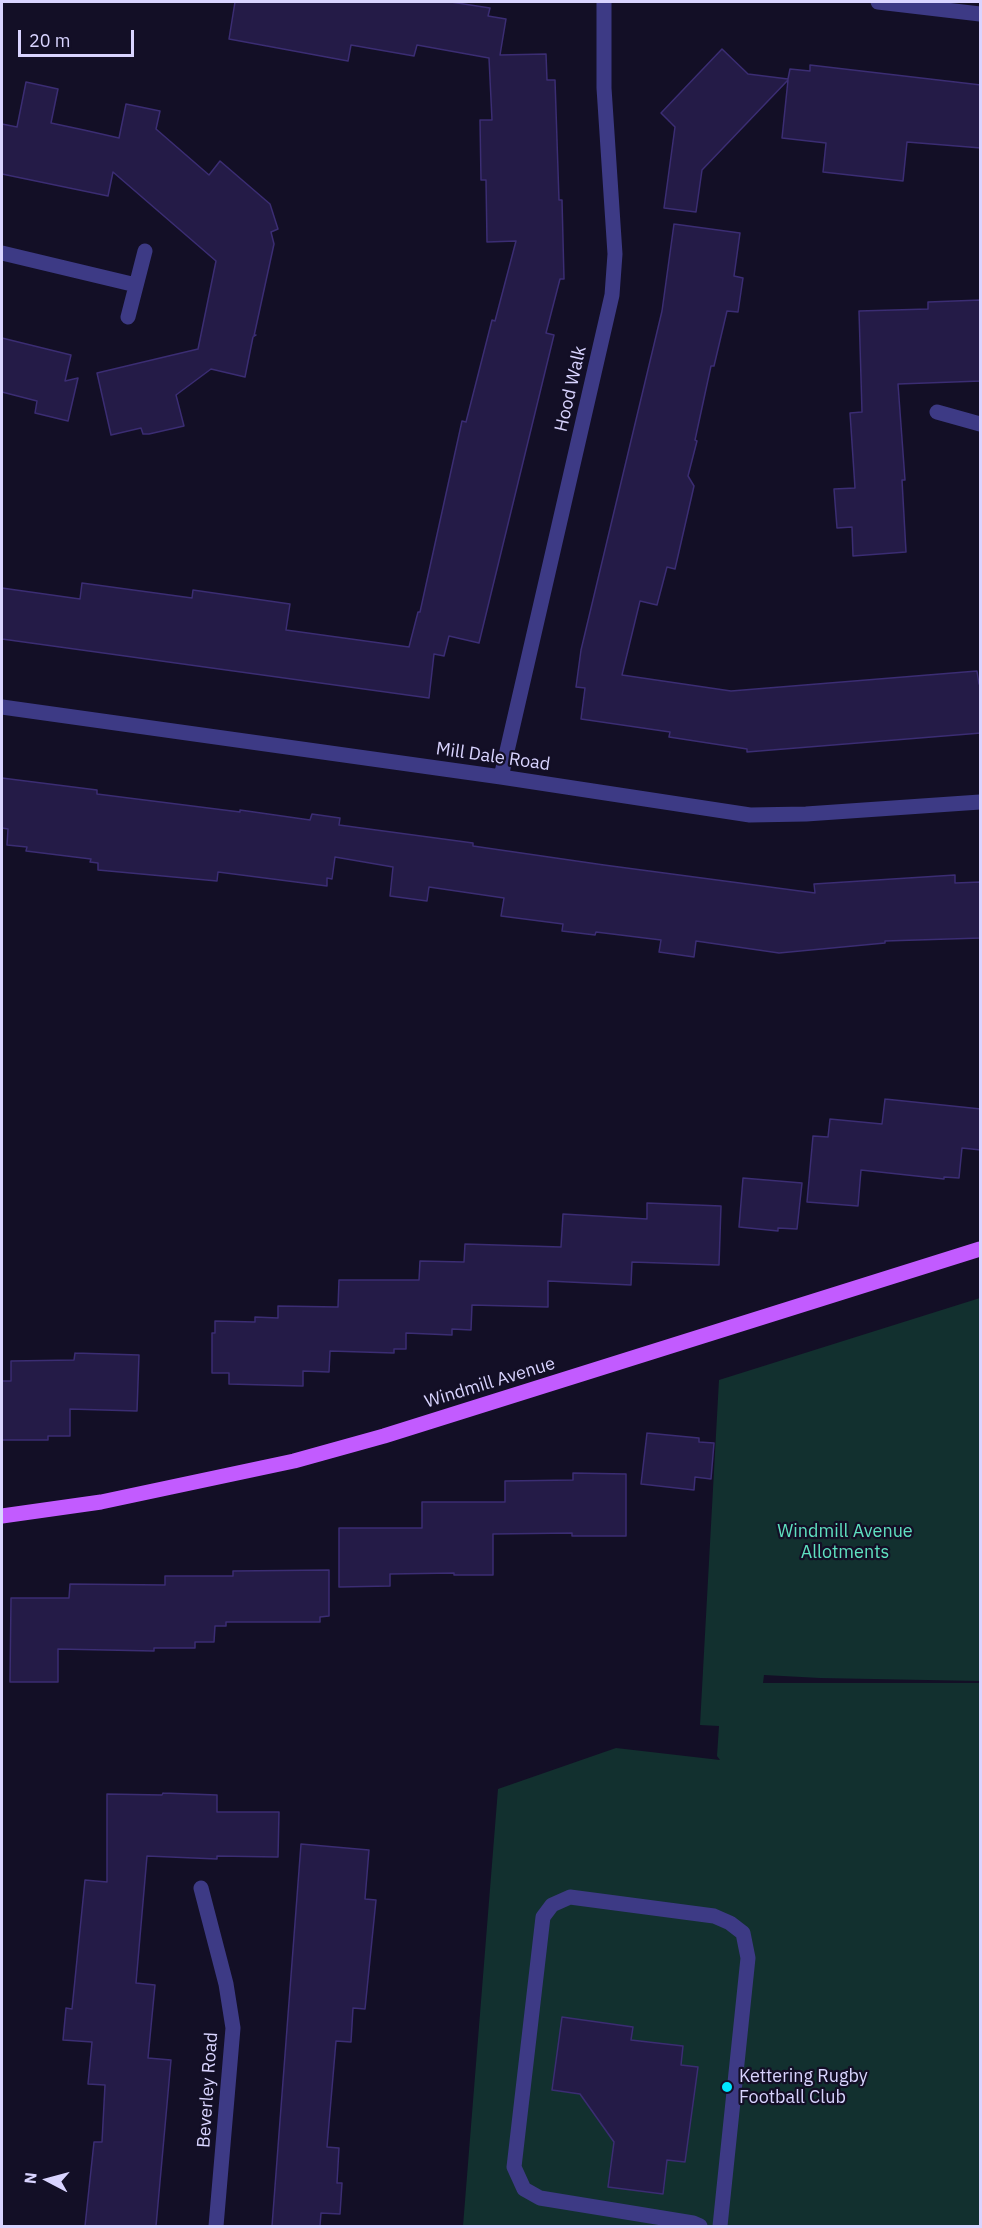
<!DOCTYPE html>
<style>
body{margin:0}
#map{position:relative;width:982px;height:2228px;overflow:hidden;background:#130f26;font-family:"IBM Plex Sans",sans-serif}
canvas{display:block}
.frame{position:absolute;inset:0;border:3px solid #d9d4ff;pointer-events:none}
.north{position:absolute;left:18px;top:2150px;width:60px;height:60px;-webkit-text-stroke:4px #130f26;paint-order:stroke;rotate:276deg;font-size:16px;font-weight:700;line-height:24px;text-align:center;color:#d9d4ff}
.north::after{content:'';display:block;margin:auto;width:21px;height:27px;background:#d9d4ff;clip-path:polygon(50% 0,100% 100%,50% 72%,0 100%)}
.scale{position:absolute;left:18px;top:30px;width:116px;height:27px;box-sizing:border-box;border:3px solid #d9d4ff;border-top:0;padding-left:8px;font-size:18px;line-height:21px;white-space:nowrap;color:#d9d4ff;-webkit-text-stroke:4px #130f26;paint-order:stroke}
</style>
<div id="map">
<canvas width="982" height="2228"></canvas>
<div class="frame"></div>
<div class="north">N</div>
<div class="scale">20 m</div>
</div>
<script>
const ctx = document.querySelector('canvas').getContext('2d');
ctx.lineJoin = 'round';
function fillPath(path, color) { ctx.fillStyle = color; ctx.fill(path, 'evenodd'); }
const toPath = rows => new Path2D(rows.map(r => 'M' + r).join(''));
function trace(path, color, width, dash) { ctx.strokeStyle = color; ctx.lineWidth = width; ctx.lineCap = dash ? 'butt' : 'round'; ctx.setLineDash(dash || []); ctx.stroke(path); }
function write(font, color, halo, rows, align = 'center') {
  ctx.font = font + ' "IBM Plex Sans",sans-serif'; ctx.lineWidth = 4.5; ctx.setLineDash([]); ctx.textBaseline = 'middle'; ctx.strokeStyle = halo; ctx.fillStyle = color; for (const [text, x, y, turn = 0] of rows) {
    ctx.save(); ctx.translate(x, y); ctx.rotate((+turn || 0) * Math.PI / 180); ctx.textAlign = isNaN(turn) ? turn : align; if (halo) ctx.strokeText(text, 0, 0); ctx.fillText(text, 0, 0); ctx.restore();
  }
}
const green = toPath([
 [980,1298,980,1681,820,1678,764,1675,763,1683,980,1683,980,2226,463,2226,498,1789,616,1748,720,1760,717,1756,719,1726,700,1725,719,1380]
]);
const building = toPath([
 [235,2,451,2,490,8,488,16,506,19,500,55,546,54,547,80,555,80,559,200,562,200,564,279,560,279,546,333,554,335,479,643,449,636,444,656,434,654,429,698,2,639,2,588,80,599,82,583,192,598,193,590,290,604,286,630,409,647,418,612,420,612,462,421,466,422,492,320,495,321,516,241,487,242,486,180,481,180,480,120,492,120,489,58,417,45,414,56,351,45,348,61,229,39,235,2],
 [722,49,748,74,788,79,790,69,810,71,810,65,981,85,981,148,907,142,903,181,823,172,826,143,782,138,788,80,702,170,696,212,664,208,675,127,661,113,722,49],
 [26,82,58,89,51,123,84,130,119,138,126,104,160,111,156,129,209,175,220,161,270,204,278,229,271,232,274,244,254,336,256,335,253,337,245,377,211,369,176,395,184,426,149,434,143,434,141,428,111,435,97,373,198,349,216,261,113,172,108,196,2,174,2,124,17,127,26,82],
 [674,224,740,233,734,276,743,278,738,312,727,311,714,366,711,366,695,440,697,441,688,476,694,486,675,569,667,567,657,605,640,601,622,675,731,691,977,671,979,684,981,684,981,733,747,752,747,749,669,737,670,732,581,719,585,688,576,687,581,650,662,311,674,224],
 [981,300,981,381,898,384,905,480,902,480,906,552,853,556,852,527,837,528,834,489,855,488,850,413,862,412,859,311,928,309,928,302,981,300],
 [2,338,71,355,65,381,78,378,68,421,35,413,37,401,2,392,2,338],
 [2,778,97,790,97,794,240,812,240,810,310,820,312,814,340,818,339,825,473,843,473,846,604,865,815,893,814,884,955,875,955,883,981,882,981,938,885,941,885,943,779,953,696,941,694,957,659,952,661,940,596,932,595,935,562,931,563,924,501,916,504,898,429,887,427,901,390,896,393,867,335,857,332,879,327,878,327,886,218,872,217,881,98,870,98,863,90,862,91,859,26,851,27,847,7,845,8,829,2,828,2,778],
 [885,1099,981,1109,981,1150,962,1148,959,1178,944,1177,944,1179,861,1170,858,1206,807,1202,813,1136,828,1137,830,1119,882,1124,885,1099],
 [743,1178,802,1183,797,1229,778,1228,778,1231,739,1227,743,1178],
 [647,1203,721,1206,719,1265,632,1262,631,1285,548,1281,548,1307,472,1305,471,1330,452,1329,452,1335,406,1333,406,1349,394,1349,394,1353,330,1351,329,1372,303,1371,303,1386,229,1384,229,1373,212,1373,212,1333,215,1333,215,1321,255,1322,255,1317,278,1318,278,1306,338,1307,339,1280,419,1280,420,1261,464,1262,465,1244,561,1247,563,1214,647,1219,647,1203],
 [75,1353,139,1355,137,1411,70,1409,70,1436,48,1436,48,1440,2,1440,2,1381,11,1381,11,1361,74,1360,75,1353],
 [647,1433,699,1438,699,1442,714,1443,711,1479,695,1477,694,1490,641,1484,647,1433],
 [573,1473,626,1474,626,1536,572,1536,572,1533,493,1534,493,1575,454,1575,454,1573,390,1574,390,1586,339,1587,339,1528,422,1528,422,1502,505,1502,505,1481,573,1480,573,1473],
 [329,1570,329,1616,320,1617,320,1622,226,1622,226,1626,215,1626,214,1642,195,1642,195,1648,154,1648,154,1651,58,1649,58,1682,10,1682,11,1598,69,1598,70,1584,165,1585,165,1576,233,1576,233,1571,329,1570],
 [163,1793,217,1795,217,1812,279,1812,278,1857,217,1856,217,1859,147,1856,136,1983,155,1985,148,2058,171,2060,156,2226,85,2226,94,2142,102,2142,105,2085,88,2084,92,2042,63,2040,66,2008,72,2009,85,1880,107,1882,107,1794,162,1795,163,1793],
 [301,1844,369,1850,365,1899,376,1900,365,2009,353,2008,351,2042,336,2041,327,2147,339,2148,337,2183,342,2183,340,2214,321,2213,320,2226,272,2226,301,1844],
 [562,2017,633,2027,631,2040,683,2046,681,2065,698,2067,685,2162,667,2160,663,2194,608,2187,614,2142,580,2094,552,2090,562,2017]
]);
const service = toPath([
 [700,2226,693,2223,540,2198,524,2189,514,2167,543,1917,552,1905,570,1897,714,1916,730,1923,743,1933,748,1958,720,2226]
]);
const minor = toPath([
 [878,2,980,14],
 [2,253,136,285],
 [128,317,145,251],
 [937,412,980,424],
 [2,707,501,777,750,815,806,814,980,802],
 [501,777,612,295,615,254,604,88,604,2],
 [201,1888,226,1984,233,2028,216,2226]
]);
const primary = toPath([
 [2,1516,101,1502,294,1461,384,1436,980,1249]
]);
const markers = [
 [727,2087,6,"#00e5ff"]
];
const streetNames = [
 ["Hood Walk",571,389,-77],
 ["Mill Dale Road",493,757,8],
 ["Windmill Avenue",490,1383,-17],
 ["Beverley Road",208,2090,-86]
];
const parkNames = [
 ["Windmill Avenue",845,1532],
 ["Allotments",845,1553]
];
const poiNames = [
 ["Kettering Rugby",739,2077],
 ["Football Club",739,2098]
];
fillPath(green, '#12302f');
fillPath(building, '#241b47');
trace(building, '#3b2d73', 1.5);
trace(service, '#3d3a85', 15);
trace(minor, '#3d3a85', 15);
trace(primary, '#c25bff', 15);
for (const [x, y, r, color] of markers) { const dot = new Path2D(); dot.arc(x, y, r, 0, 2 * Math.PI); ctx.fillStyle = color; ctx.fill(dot); trace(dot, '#130f26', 2); }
write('18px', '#d9d4ff', '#130f26', streetNames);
write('18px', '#5fe0c0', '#130f26', parkNames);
write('18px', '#d9d4ff', '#130f26', poiNames, 'left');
</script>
